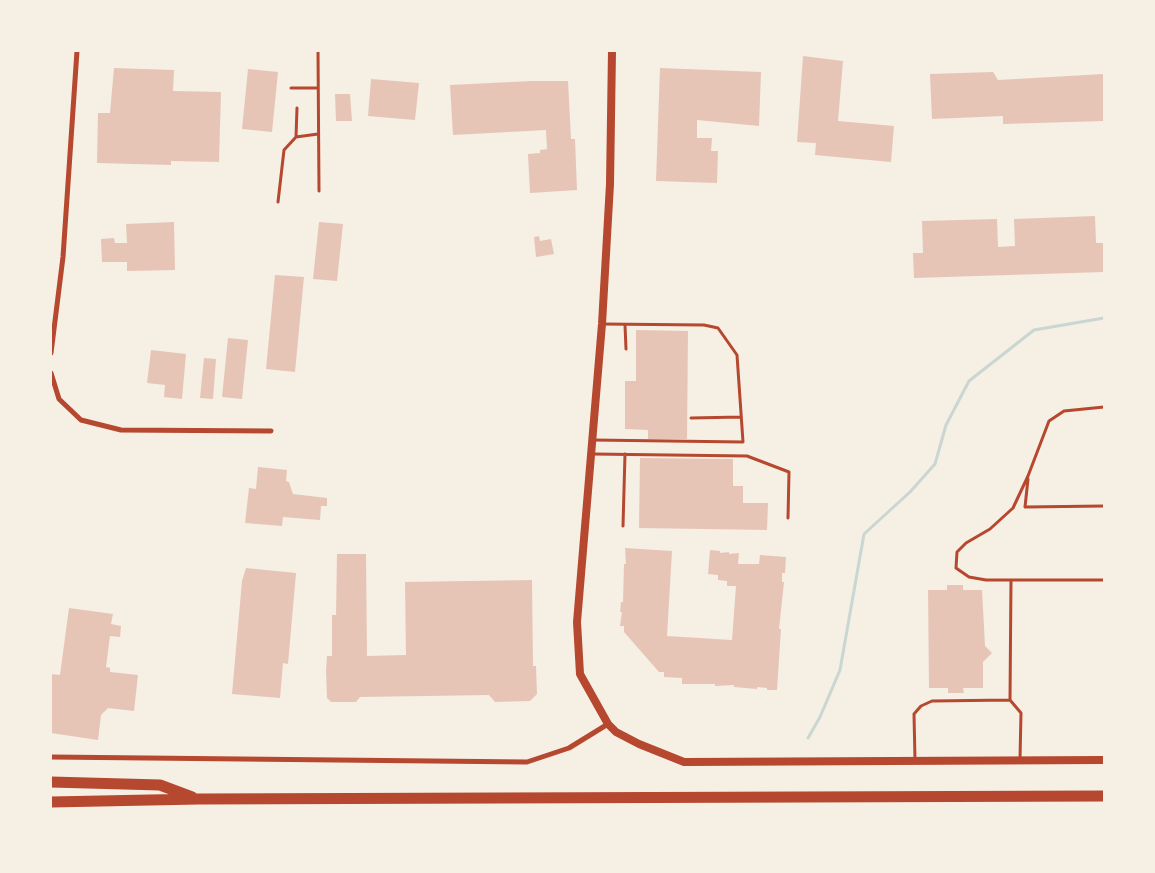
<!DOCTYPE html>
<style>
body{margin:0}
#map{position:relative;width:1155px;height:873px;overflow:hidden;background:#f6efe4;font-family:"Exo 2",sans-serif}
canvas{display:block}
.frame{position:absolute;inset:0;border:52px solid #f6efe4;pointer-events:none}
</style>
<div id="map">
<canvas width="1155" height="873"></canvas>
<div class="frame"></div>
</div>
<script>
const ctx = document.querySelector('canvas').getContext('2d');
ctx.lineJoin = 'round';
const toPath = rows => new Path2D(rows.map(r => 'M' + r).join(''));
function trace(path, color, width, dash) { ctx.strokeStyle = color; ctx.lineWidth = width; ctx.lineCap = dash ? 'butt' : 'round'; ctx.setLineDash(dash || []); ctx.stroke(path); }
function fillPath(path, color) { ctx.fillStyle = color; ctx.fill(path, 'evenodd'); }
const stream = toPath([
 [808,738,820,717,840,670,864,534,910,492,935,464,946,425,969,381,1034,330,1104,318]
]);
const building = toPath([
 [803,56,843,61,838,121,894,126,891,162,815,155,816,143,797,142],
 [114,68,174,70,173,91,221,92,219,162,171,161,171,165,97,163,98,113,110,113],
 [660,68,761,72,759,126,697,120,697,138,712,138,711,151,718,151,717,183,656,181],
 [248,69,278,72,272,132,242,129],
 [993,72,998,80,1104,74,1104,121,1003,124,1003,116,932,119,930,74],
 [371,79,419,83,415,120,368,116],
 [531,81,568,81,571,139,575,139,577,190,530,193,528,154,540,153,540,150,547,149,546,130,453,135,450,85],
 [335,94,350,94,352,121,336,121],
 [1095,216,1096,243,1104,243,1104,272,914,278,913,253,923,253,922,221,997,219,998,247,1015,246,1014,219],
 [174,222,175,270,127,271,127,262,102,262,101,239,114,238,115,243,127,243,126,224],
 [319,222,343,224,337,281,313,279],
 [539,236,540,241,551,239,554,254,536,257,534,237],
 [275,275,304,277,295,372,266,369],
 [636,330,688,331,687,439,648,439,648,430,625,429,625,381,636,381],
 [228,338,248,340,242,399,222,397],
 [151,350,186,354,182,399,164,397,165,385,147,383],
 [204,358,216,359,213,399,200,398],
 [640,458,733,459,733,486,743,486,743,503,768,503,767,530,639,528],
 [258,467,287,470,286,481,289,482,293,494,327,498,327,506,321,506,320,520,283,517,282,526,245,523,249,488,256,489],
 [625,548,672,551,667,636,732,640,736,586,727,586,727,581,718,580,718,575,708,574,710,550,720,551,720,553,729,552,729,554,739,553,738,564,759,564,760,555,786,557,785,573,782,573,782,582,784,582,779,629,781,629,777,690,767,690,767,688,757,687,757,689,734,687,734,685,715,686,715,684,682,684,682,678,664,677,664,672,659,672,624,632,624,626,620,626,622,612,620,612,621,602,623,602,624,564,626,564],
 [337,554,366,554,367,656,406,655,405,582,532,580,533,666,536,666,537,694,530,701,495,702,489,695,360,697,356,702,331,702,327,698,326,671,327,656,332,656,332,615,336,615],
 [246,568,296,573,288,664,283,663,280,698,232,694,242,581],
 [947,585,963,585,963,590,982,590,985,646,992,653,983,662,983,688,963,688,964,693,948,693,948,688,929,688,928,590,947,590],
 [69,608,113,614,111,624,121,626,120,637,110,636,106,667,110,668,110,672,138,675,134,711,108,708,101,715,98,740,51,733,51,674,60,675]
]);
const service = toPath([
 [318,51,319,191],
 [291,88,318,88],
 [296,137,297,108],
 [278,202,284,150,296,137,318,134],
 [625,325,626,349],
 [1104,407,1064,411,1049,421,1028,476,1013,508,990,529,966,543,957,552,956,568,969,577,986,580,1104,580],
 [691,418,741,417],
 [593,440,743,442,737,355,718,328,704,325,602,324],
 [592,454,747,456,789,472,788,518],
 [1028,479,1025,507,1104,506],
 [623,526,625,454],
 [1010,700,1011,580],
 [915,760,914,714,921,706,932,701,1010,700,1021,713,1020,759]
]);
const minor = toPath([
 [51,353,63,257,77,51],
 [51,373,59,399,81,420,121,430,271,431],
 [51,757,527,762,569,748,608,724]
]);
const tertiary = toPath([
 [612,51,610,184,602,324,577,622,580,674,608,724,616,732,639,744,684,762,1104,760]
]);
const motorway = toPath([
 [51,782,160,785,192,797],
 [51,802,199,799,1104,796]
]);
trace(stream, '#c9d6d2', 3);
fillPath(building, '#e6c5b7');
trace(service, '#b5482f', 3);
trace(minor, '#b5482f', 5);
trace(tertiary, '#b5482f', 8);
trace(motorway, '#b5482f', 11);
</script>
